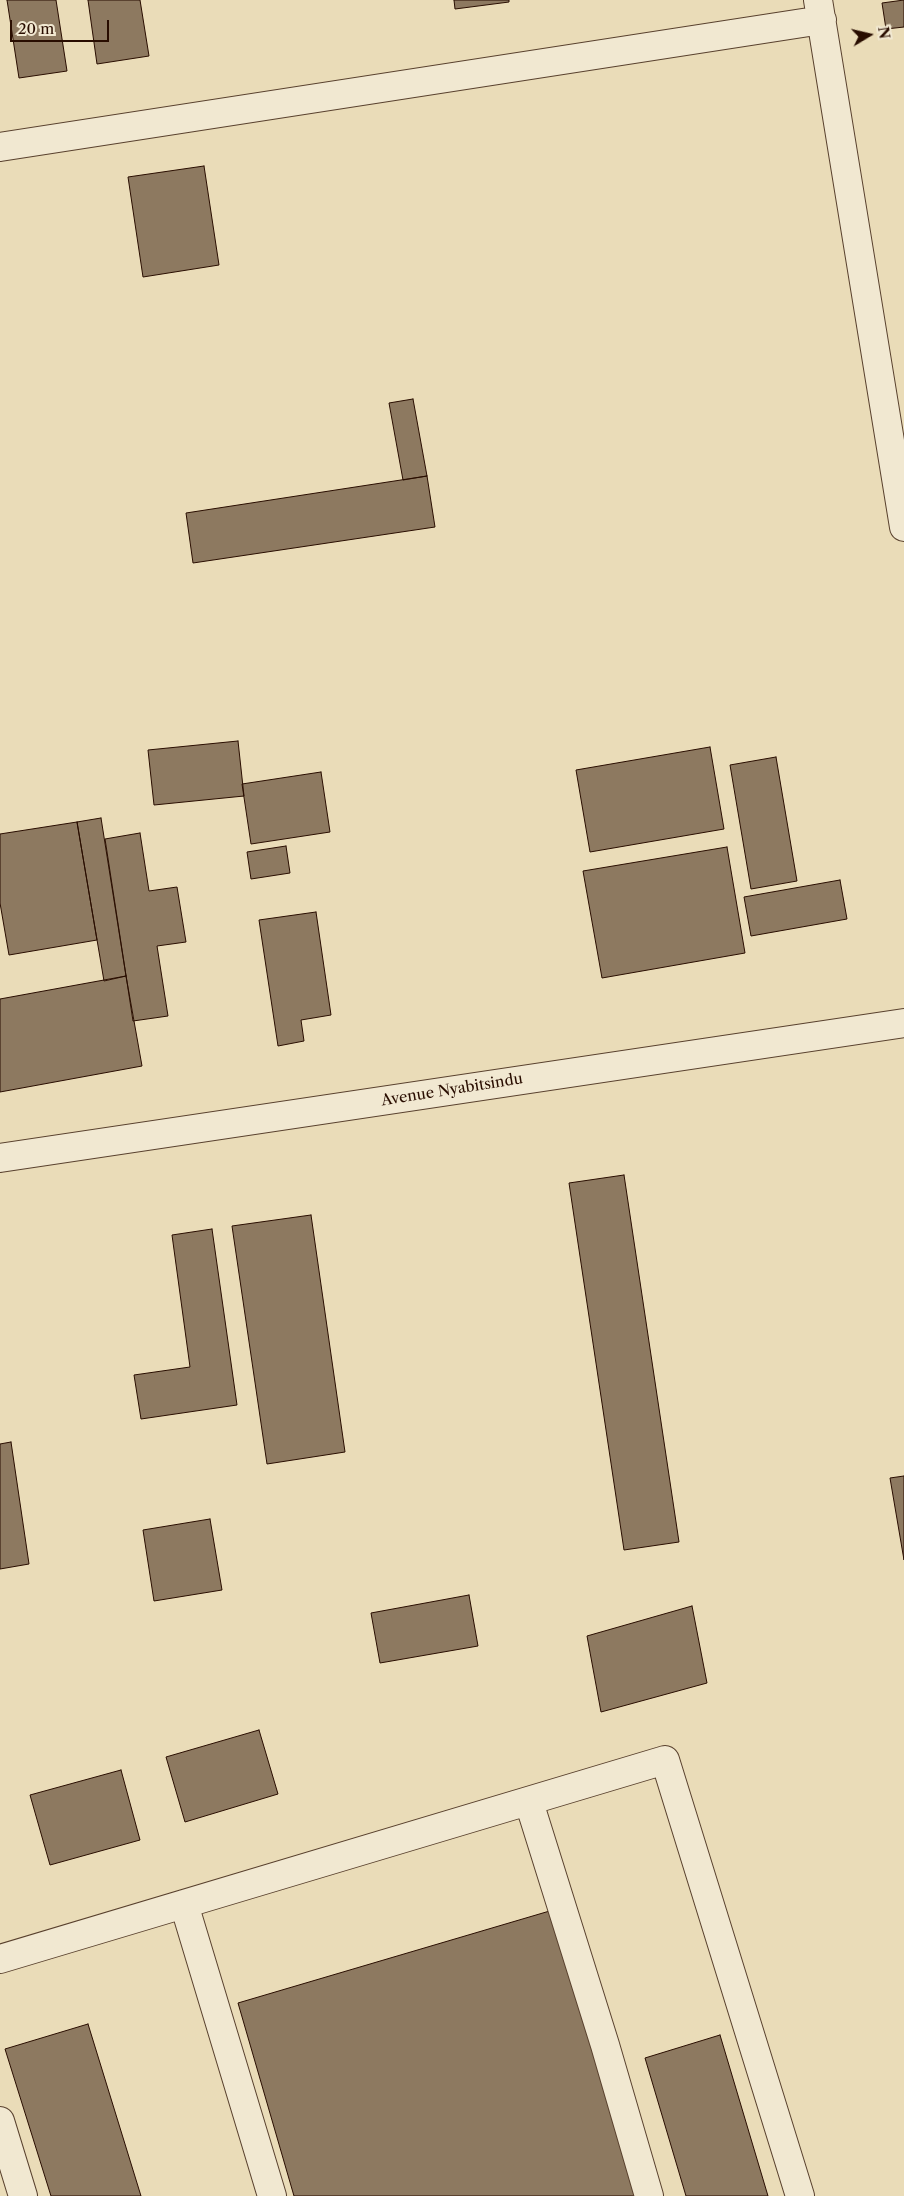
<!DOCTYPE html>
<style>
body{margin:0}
#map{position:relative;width:904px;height:2196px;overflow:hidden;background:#eadcb8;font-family:"Libre Caslon Text",serif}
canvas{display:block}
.north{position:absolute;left:844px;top:10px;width:50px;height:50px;-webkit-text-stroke:4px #f1e8d1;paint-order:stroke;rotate:81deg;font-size:14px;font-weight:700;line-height:20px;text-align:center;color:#290d00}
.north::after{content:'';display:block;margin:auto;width:18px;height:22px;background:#290d00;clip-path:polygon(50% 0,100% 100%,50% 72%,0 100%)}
.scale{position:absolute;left:10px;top:20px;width:99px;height:22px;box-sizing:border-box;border:2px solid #290d00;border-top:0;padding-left:6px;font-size:15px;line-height:18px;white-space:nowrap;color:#290d00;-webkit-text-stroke:4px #f1e8d1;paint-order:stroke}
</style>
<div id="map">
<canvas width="904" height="2196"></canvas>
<div class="north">N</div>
<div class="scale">20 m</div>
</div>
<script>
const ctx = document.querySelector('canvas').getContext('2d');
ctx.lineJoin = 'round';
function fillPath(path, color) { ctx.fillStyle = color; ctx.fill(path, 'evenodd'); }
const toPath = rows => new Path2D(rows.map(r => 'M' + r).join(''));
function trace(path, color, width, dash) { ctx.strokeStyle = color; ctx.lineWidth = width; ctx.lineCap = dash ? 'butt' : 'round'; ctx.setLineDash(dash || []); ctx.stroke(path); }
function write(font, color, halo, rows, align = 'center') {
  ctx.font = font + ' "Libre Caslon Text",serif'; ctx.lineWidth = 4; ctx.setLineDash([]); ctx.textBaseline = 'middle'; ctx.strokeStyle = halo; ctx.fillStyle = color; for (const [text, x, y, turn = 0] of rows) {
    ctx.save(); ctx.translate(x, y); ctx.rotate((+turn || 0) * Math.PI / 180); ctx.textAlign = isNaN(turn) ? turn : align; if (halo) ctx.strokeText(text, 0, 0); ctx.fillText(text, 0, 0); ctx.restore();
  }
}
const building = toPath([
 [7,0,56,0,67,71,19,78,7,0],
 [88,0,140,0,149,56,97,64,88,0],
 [454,0,509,0,509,2,455,9,454,0],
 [904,0,904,27,886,29,882,3,904,0],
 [204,166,219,265,143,277,128,177,204,166],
 [413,399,427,476,403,480,389,403,413,399],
 [427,476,435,527,193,563,186,513,427,476],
 [238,741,244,796,154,805,148,750,238,741],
 [710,747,724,829,590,852,576,770,710,747],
 [776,757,797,881,751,889,730,765,776,757],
 [321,772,330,832,251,844,242,784,321,772],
 [101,818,126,976,104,981,77,822,101,818],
 [77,822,97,940,9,955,0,903,0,834,77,822],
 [140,833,149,891,177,887,186,942,157,946,168,1016,133,1021,105,839,140,833],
 [286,846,290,873,251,879,247,852,286,846],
 [727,847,745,953,602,978,583,871,727,847],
 [840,880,847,919,751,936,744,897,840,880],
 [316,912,331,1015,301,1020,304,1041,278,1046,259,920,316,912],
 [126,976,142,1066,0,1092,0,999,126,976],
 [624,1175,679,1542,624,1550,569,1183,624,1175],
 [311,1215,345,1452,267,1464,232,1226,311,1215],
 [212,1229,237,1405,141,1419,134,1375,190,1367,172,1235,212,1229],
 [11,1442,29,1564,0,1569,0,1444,11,1442],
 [904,1476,904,1560,890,1478,904,1476],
 [210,1519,222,1590,154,1601,143,1530,210,1519],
 [469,1595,478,1646,380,1663,371,1613,469,1595],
 [692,1606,707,1683,601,1712,587,1636,692,1606],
 [259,1730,278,1794,185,1822,166,1757,259,1730],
 [121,1770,140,1840,50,1865,30,1795,121,1770],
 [553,1910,637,2196,294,2196,238,2003,553,1910],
 [88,2024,141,2196,51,2196,5,2049,88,2024],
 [720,2035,768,2196,686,2196,645,2058,720,2035]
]);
const minor = toPath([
 [818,0,904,527],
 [0,147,822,20],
 [0,1158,904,1023],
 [529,1802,605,2045,649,2196],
 [184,1904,272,2196],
 [0,1959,665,1760,800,2196],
 [0,2121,23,2196]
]);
const streetNames = [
 ["Avenue Nyabitsindu",452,1090,-9]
];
fillPath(building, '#8d7960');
trace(building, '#290d00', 1);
trace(minor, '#59412e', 30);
trace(minor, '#f1e8d1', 28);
write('15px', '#290d00', '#f1e8d1', streetNames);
</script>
